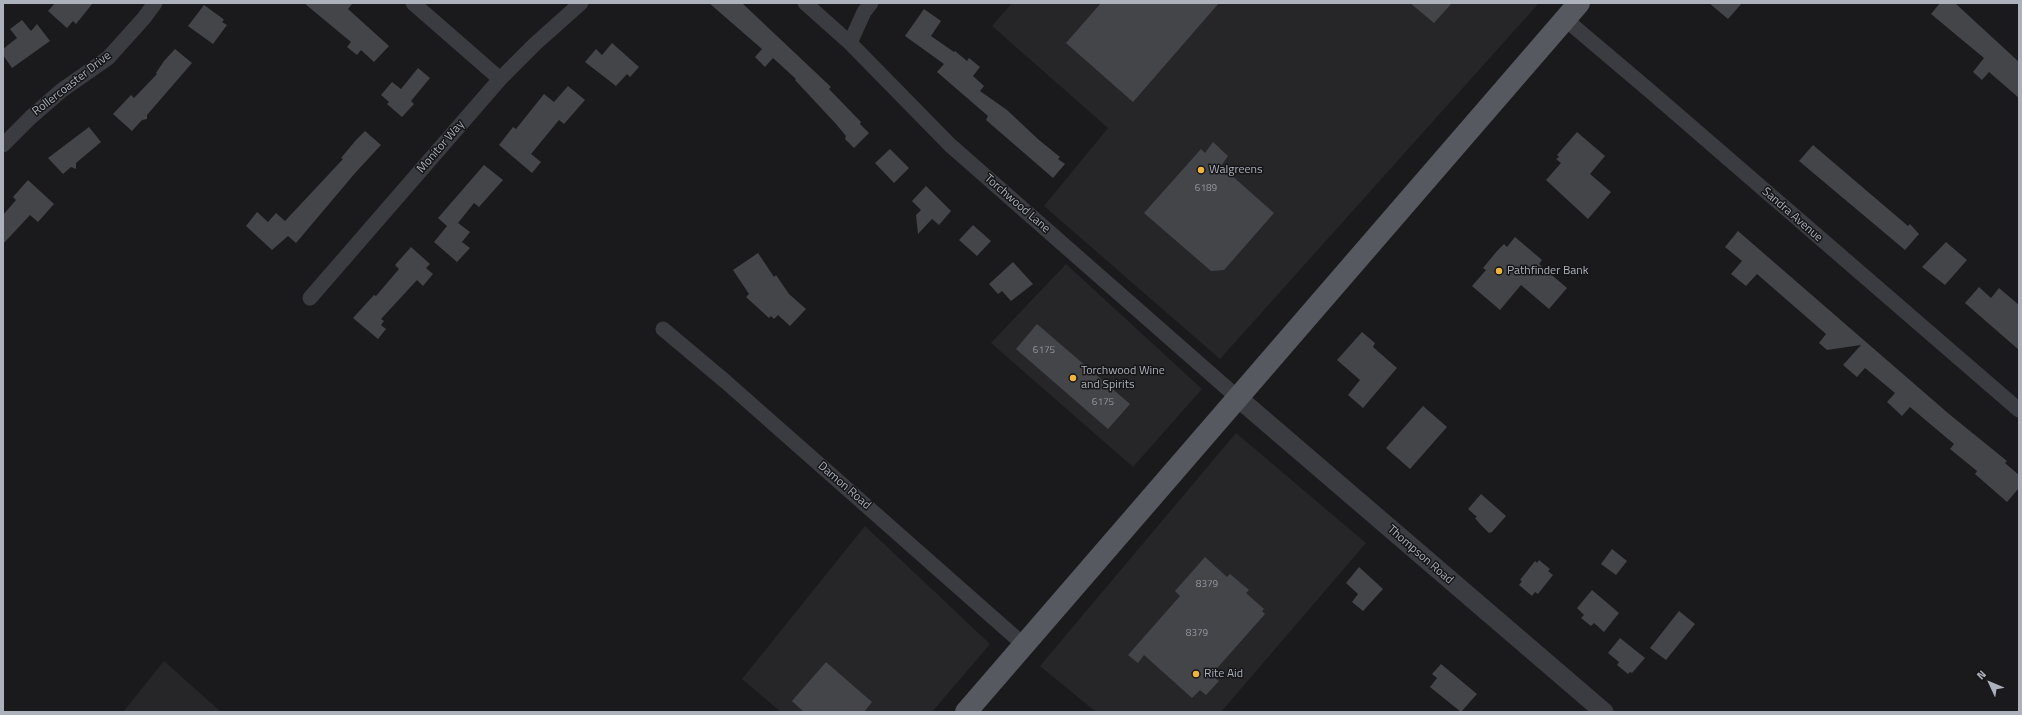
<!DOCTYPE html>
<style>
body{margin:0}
#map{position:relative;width:2022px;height:715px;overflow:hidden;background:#1a1a1c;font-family:"Titillium Web",sans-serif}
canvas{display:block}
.frame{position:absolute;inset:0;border:4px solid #acb1bb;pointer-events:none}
.north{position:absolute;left:1970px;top:663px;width:40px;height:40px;-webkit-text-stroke:3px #151517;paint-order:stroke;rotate:314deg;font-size:11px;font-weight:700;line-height:16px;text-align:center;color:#acb1bb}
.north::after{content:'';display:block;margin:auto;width:14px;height:18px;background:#acb1bb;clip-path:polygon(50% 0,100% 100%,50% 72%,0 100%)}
</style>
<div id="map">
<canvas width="2022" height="715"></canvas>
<div class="frame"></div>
<div class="north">N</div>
</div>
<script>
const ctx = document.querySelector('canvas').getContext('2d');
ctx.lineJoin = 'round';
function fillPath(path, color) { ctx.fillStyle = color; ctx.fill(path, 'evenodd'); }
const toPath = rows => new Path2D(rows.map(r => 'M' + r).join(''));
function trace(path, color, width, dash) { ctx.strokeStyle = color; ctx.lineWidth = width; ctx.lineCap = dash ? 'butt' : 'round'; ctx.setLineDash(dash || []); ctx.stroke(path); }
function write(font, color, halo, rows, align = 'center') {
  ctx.font = font + ' "Titillium Web",sans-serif'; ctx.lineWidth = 3; ctx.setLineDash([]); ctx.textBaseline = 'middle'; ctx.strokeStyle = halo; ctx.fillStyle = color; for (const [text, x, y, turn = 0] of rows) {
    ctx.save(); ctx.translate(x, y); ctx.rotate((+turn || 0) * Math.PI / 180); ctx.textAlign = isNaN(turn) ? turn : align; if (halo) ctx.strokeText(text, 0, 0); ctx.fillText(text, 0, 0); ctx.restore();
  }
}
const built = toPath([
 [1012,3,1539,3,1220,359,1044,206,1108,128,992,26],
 [1066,264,1202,389,1133,467,991,343],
 [1236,433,1366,543,1221,712,1096,712,1040,666],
 [865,526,990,644,932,712,781,712,742,679],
 [164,661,221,712,123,712]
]);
const building = toPath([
 [55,3,93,3,76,24,73,21,67,28,48,11],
 [304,3,353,3,348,9,389,46,374,62,361,50,357,55,347,47,351,42],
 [709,3,742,3,831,87,829,89,861,122,860,124,869,133,854,148,845,139,846,136,836,124,795,80,796,79,773,58,765,67,755,57,762,49],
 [1101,3,1219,3,1133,102,1066,43],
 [1410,3,1452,3,1434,23],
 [1709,3,1742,3,1728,19],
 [1940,3,1955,3,2019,62,2019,98,1989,72,1982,80,1973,72,1984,58,1931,14],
 [204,5,222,18,224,20,222,22,227,25,213,44,188,26],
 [924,9,941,21,931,36,954,52,955,51,967,61,969,58,980,67,973,76,984,86,980,91,1007,110,1039,140,1060,157,1058,159,1065,164,1053,178,986,120,988,116,937,72,944,64,905,36],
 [22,20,31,31,37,24,50,41,12,68,3,55,3,49,17,38,10,29],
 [612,43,639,67,630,77,627,74,616,86,585,62,596,49,602,55],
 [175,49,192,63,147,115,147,119,142,120,132,131,113,114,131,95,134,98,157,74,156,73,164,61],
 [418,68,430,78,411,101,414,104,402,117,387,104,389,102,381,95,392,82,401,89],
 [568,86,585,100,564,124,559,120,531,154,541,162,532,173,499,145,513,127,516,129,544,94,554,102],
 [89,127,101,142,76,163,76,169,71,167,63,174,48,158],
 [365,131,381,145,356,172,296,243,288,236,272,250,246,226,257,212,268,222,276,213,285,221,343,159,341,158,356,140],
 [1577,132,1605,156,1590,174,1611,192,1588,219,1546,180,1561,163,1556,159,1559,157,1557,155],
 [1213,142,1228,156,1221,166,1274,213,1224,270,1211,271,1144,213,1201,149,1205,153],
 [1813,145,1908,226,1910,224,1919,234,1905,250,1799,161],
 [890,149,909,168,894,183,875,163],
 [484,165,503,180,479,207,474,203,458,223,470,232,462,242,470,248,457,262,434,242,447,226,438,218],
 [28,180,54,204,38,222,30,215,3,244,3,215,16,200,13,197],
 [926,186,951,211,939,225,932,219,918,234,916,215,921,210,912,201],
 [973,225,991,241,977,256,959,240],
 [1738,231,1949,414,2007,461,2005,463,2019,475,2019,488,2007,502,1975,474,1977,471,1950,449,1954,444,1910,407,1902,416,1887,402,1895,393,1865,368,1857,377,1843,365,1861,345,1827,350,1819,343,1826,334,1757,274,1746,286,1731,274,1742,261,1725,247],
 [1515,237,1542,260,1539,264,1567,288,1549,309,1521,285,1500,310,1472,286,1486,270,1483,268,1497,251,1504,244,1507,247],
 [1946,242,1967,260,1945,285,1922,267],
 [411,247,430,264,426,268,433,274,423,286,417,280,381,319,384,321,381,325,386,329,378,339,353,318,374,295,376,296,399,269,395,265],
 [758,253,774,277,776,275,789,294,806,309,790,326,778,315,774,319,771,316,769,318,746,297,749,294,733,270],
 [1013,262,1033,284,1011,301,1002,291,998,294,989,284],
 [1979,287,1991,298,1999,288,2019,305,2019,350,1965,303],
 [1037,324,1130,404,1108,429,1016,349],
 [1362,332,1375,343,1373,347,1397,368,1363,408,1348,395,1360,380,1337,360],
 [1423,406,1447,427,1410,469,1386,448],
 [1481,494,1506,516,1492,532,1489,533,1480,524,1475,518,1477,517,1468,509],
 [1612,549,1627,561,1616,575,1601,564],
 [1205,557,1227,577,1230,574,1249,590,1246,593,1264,609,1262,611,1265,614,1211,675,1219,681,1206,695,1200,690,1192,698,1144,655,1138,663,1128,655,1180,596,1175,591],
 [1539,560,1550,569,1548,571,1553,575,1538,594,1535,592,1532,596,1519,585,1522,581,1520,580,1535,561,1537,563],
 [1359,567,1383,589,1363,611,1352,602,1358,594,1346,583],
 [1592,590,1619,613,1604,632,1594,623,1591,626,1581,618,1584,615,1577,608],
 [1679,611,1695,624,1666,660,1650,648],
 [1620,638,1645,658,1632,673,1630,672,1628,674,1617,665,1619,662,1608,653],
 [826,662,872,702,864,712,804,712,792,701],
 [1441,664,1477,694,1461,712,1430,687,1437,678,1432,674]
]);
const minor = toPath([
 [413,3,500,79],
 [805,3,850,43,950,145,1237,397],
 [1565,19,1650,91,2019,410],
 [850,43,864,12,871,3],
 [3,145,31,117,62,90,108,58,144,18,155,3],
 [310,298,500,79,535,44,581,3],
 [663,329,726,382,1024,645]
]);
const tertiary = toPath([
 [1237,397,1604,712]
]);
const primary = toPath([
 [966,712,1579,3]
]);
const markers = [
 [1201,170,4,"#eeb43f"],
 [1499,271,4,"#eeb43f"],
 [1073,378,4,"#eeb43f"],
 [1196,674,4,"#eeb43f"]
];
const numberNames = [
 ["6189",1206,189],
 ["6175",1044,351],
 ["6175",1103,403],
 ["8379",1207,585],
 ["8379",1197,634]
];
const streetNames = [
 ["Rollercoaster Drive",72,84,-38],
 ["Monitor Way",441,147,-49],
 ["Torchwood Lane",1017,204,41],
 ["Sandra Avenue",1792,215,41],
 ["Damon Road",844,486,41],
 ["Thompson Road",1420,555,41]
];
const poiNames = [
 ["Walgreens",1209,170],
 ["Pathfinder Bank",1507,271],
 ["Torchwood Wine",1081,371],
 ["and Spirits",1081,385],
 ["Rite Aid",1204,674]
];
fillPath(built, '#262629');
fillPath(building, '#444549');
trace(minor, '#3b3c41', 15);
trace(tertiary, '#3b3c41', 19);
trace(primary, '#575960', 22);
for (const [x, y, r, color] of markers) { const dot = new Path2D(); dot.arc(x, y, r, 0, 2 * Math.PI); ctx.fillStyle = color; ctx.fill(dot); trace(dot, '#151517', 1.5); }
write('10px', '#92969e', null, numberNames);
write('12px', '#acb1bb', '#151517', streetNames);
write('12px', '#acb1bb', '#151517', poiNames, 'left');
</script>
